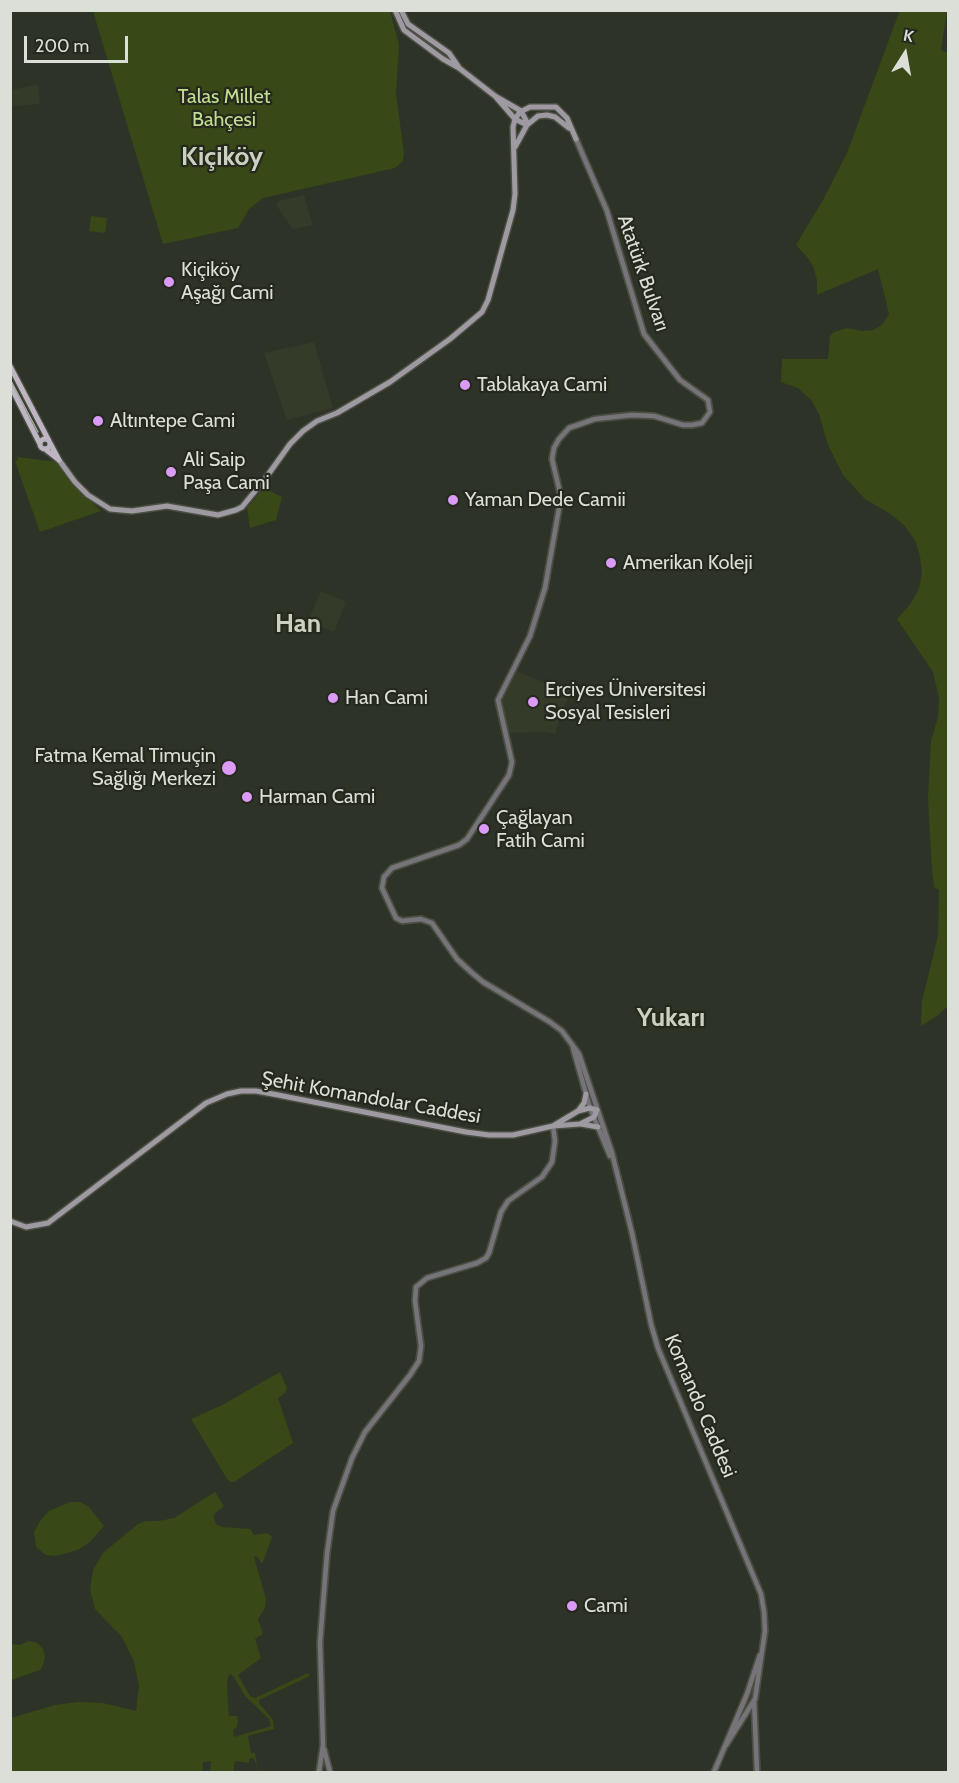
<!DOCTYPE html>
<meta charset="utf-8">
<style>
body{margin:0}
#map{position:relative;width:959px;height:1783px;overflow:hidden;background:#2e3327;font-family:Cabin,sans-serif}
canvas{display:block}
.frame{position:absolute;inset:0;border:12px solid #dcdfd7;pointer-events:none}
.north{position:absolute;left:875px;top:24px;width:60px;height:60px;-webkit-text-stroke:4px #25291d;paint-order:stroke;rotate:11deg;font-size:16px;font-weight:700;line-height:24px;text-align:center;color:#dcdfd7}
.north::after{content:'';display:block;margin:auto;width:21px;height:27px;background:#dcdfd7;clip-path:polygon(50% 0,100% 100%,50% 72%,0 100%)}
.scale{position:absolute;left:24px;top:36px;width:104px;height:27px;box-sizing:border-box;border:3px solid #dcdfd7;border-top:0;padding-left:8px;font-size:18px;line-height:21px;white-space:nowrap;color:#dcdfd7;-webkit-text-stroke:4px #25291d;paint-order:stroke}
</style>
<div id="map">
<canvas width="959" height="1783"></canvas>
<div class="frame"></div>
<div class="north">K</div>
<div class="scale">200 m</div>
</div>
<script>
const ctx = document.querySelector('canvas').getContext('2d');
ctx.lineJoin = 'round';
function fillPath(path, color) { ctx.fillStyle = color; ctx.fill(path, 'evenodd'); }
const toPath = rows => new Path2D(rows.map(r => 'M' + r).join(''));
function trace(path, color, width, dash) { ctx.strokeStyle = color; ctx.lineWidth = width; ctx.lineCap = dash ? 'butt' : 'round'; ctx.setLineDash(dash || []); ctx.stroke(path); }
function write(font, color, halo, rows, align = 'center') {
  ctx.font = font + ' Cabin,sans-serif'; ctx.lineWidth = 4.5; ctx.setLineDash([]); ctx.textBaseline = 'middle'; ctx.strokeStyle = halo; ctx.fillStyle = color; for (const [text, x, y, turn = 0] of rows) {
    ctx.save(); ctx.translate(x, y); ctx.rotate((+turn || 0) * Math.PI / 180); ctx.textAlign = isNaN(turn) ? turn : align; if (halo) ctx.strokeText(text, 0, 0); ctx.fillText(text, 0, 0); ctx.restore();
  }
}
const built = toPath([
 [38,84,40,104,13,106,12,90],
 [304,195,313,225,293,229,276,205,279,201],
 [314,342,333,408,287,420,264,353],
 [321,591,346,602,334,632,308,621],
 [515,670,544,683,575,688,564,706,555,734,545,732,507,733,498,699]
]);
const green = toPath([
 [900,10,947,11,941,50,948,53,948,1006,937,1016,921,1026,922,1001,938,936,939,890,934,887,932,870,928,799,931,741,938,717,939,698,933,672,897,619,911,603,919,589,922,573,920,556,915,540,904,525,889,513,865,499,843,475,828,445,819,414,812,401,798,388,781,382,782,359,828,359,830,336,834,332,847,328,862,331,873,330,882,325,889,314,878,269,817,295,817,280,813,266,807,257,796,245,823,200,847,153],
 [93,11,390,11,399,45,396,94,404,153,403,161,395,168,263,198,249,209,238,228,163,244],
 [91,216,107,218,105,233,89,231],
 [17,457,58,462,85,495,101,511,40,532,15,461,18,460],
 [264,488,282,497,276,520,250,528,247,508],
 [280,1372,287,1388,285,1393,278,1398,293,1443,234,1482,231,1482,227,1479,191,1419,222,1405],
 [215,1492,224,1506,213,1515,216,1524,222,1527,250,1529,254,1535,267,1533,272,1537,263,1562,261,1563,257,1556,254,1557,266,1599,265,1608,258,1619,263,1634,255,1639,261,1658,238,1675,250,1696,255,1698,308,1673,310,1676,259,1700,259,1703,273,1720,274,1729,248,1736,251,1753,255,1753,258,1772,255,1760,252,1758,249,1759,249,1763,235,1761,233,1772,210,1772,211,1761,203,1762,202,1772,11,1772,11,1718,55,1705,78,1702,103,1703,136,1711,139,1686,134,1661,122,1637,95,1609,90,1590,93,1570,104,1552,138,1524,146,1521,159,1521,174,1518],
 [230,1674,233,1676,245,1696,269,1719,271,1726,234,1737,233,1730,237,1727,238,1722,237,1716,229,1716,227,1686,228,1677],
 [70,1502,80,1502,89,1507,104,1526,91,1541,78,1550,56,1556,46,1555,36,1547,34,1532,40,1521,49,1511],
 [29,1641,37,1643,43,1649,45,1657,43,1665,40,1670,11,1680,11,1644,19,1645]
]);
const tertiary = toPath([
 [576,139,607,211,644,334,680,380,708,400,710,412,702,423,692,425,683,425,654,416,632,415,595,419,569,428,559,439,554,448,552,459,561,497,545,588,530,636,498,700,512,762,509,775,467,839,459,845,392,868,384,877,382,888,396,918,402,921,421,919,432,923,457,959,471,972,483,982,550,1022,562,1031,579,1054,612,1153,632,1233,651,1324,658,1348,761,1594,764,1612,765,1631,755,1699,726,1745],
 [573,1048,590,1108,610,1156],
 [754,1700,757,1772],
 [324,1749,330,1772],
 [319,1772,323,1745,320,1642,327,1554,333,1511,352,1458,365,1432,410,1375,419,1361,421,1346,415,1301,416,1287,427,1278,477,1263,486,1258,489,1253,501,1212,508,1201,542,1177,552,1162,555,1141,553,1126],
 [714,1772,747,1694,760,1655]
]);
const secondary = toPath([
 [395,10,404,30,443,59,459,68,495,96,515,119,527,125],
 [401,10,408,24,449,53,458,66],
 [495,96,521,111,528,124],
 [515,147,527,125,538,116,547,115,555,117,569,128],
 [59,460,75,482,88,495,110,509,132,511,167,506,218,515,236,510,242,507,265,479,290,444,303,431,317,421,337,413,390,382,450,339,482,312,488,300,513,210,515,194,513,127,515,119,520,112,530,107,556,107,567,118,576,139],
 [578,1111,584,1103,586,1094],
 [581,1124,598,1127],
 [10,1221,26,1227,48,1223,206,1103,227,1094,241,1091,256,1091,278,1095,466,1132,489,1135,513,1135,553,1126,580,1124,594,1117,597,1110,590,1108,578,1111,553,1126]
]);
const primary = toPath([
 [10,366,49,441],
 [10,385,40,444],
 '40 444a5 5 0 1 1 10 0a5 5 0 1 1-10 0Z',
 [50,443,59,460],
 [45,449,59,460]
]);
const tram = toPath([
 [10,379,38,432]
]);
const markers = [
 [169,282,6,"#db9af6"],
 [465,385,6,"#db9af6"],
 [98,421,6,"#db9af6"],
 [171,472,6,"#db9af6"],
 [453,500,6,"#db9af6"],
 [611,563,6,"#db9af6"],
 [333,698,6,"#db9af6"],
 [533,702,6,"#db9af6"],
 [229,768,8,"#db9af6"],
 [247,797,6,"#db9af6"],
 [484,829,6,"#db9af6"],
 [572,1606,6,"#db9af6"]
];
const parkNames = [
 ["Talas Millet",224,97],
 ["Bahçesi",224,120]
];
const poiNames = [
 ["Kiçiköy",181,270],
 ["Aşağı Cami",181,293],
 ["Tablakaya Cami",477,385],
 ["Altıntepe Cami",110,421],
 ["Ali Saip",183,460],
 ["Paşa Cami",183,483],
 ["Yaman Dede Camii",465,500],
 ["Amerikan Koleji",623,563],
 ["Erciyes Üniversitesi",545,690],
 ["Sosyal Tesisleri",545,713],
 ["Han Cami",345,698],
 ["Fatma Kemal Timuçin",216,756,"right"],
 ["Sağlığı Merkezi",216,779,"right"],
 ["Harman Cami",259,797],
 ["Çağlayan",496,818],
 ["Fatih Cami",496,841],
 ["Cami",584,1606]
];
const streetNames = [
 ["Atatürk Bulvarı",643,273,71],
 ["Şehit Komandolar Caddesi",371,1098,10],
 ["Komando Caddesi",700,1406,67]
];
const districtNames = [
 ["Kiçiköy",222,157],
 ["Han",298,624],
 ["Yukarı",671,1018]
];
fillPath(built, '#343b29');
fillPath(green, '#384816');
trace(tertiary, '#4a4f43', 8);
trace(secondary, '#4a4f43', 8);
trace(primary, '#4a4f43', 8);
trace(tertiary, '#777479', 4.5);
trace(secondary, '#9f99a2', 5);
trace(primary, '#bdb5c1', 5);
trace(tram, '#a7aba2', 1.5);
for (const [x, y, r, color] of markers) { const dot = new Path2D(); dot.arc(x, y, r, 0, 2 * Math.PI); ctx.fillStyle = color; ctx.fill(dot); trace(dot, '#25291d', 2); }
write('20px', '#c1dd8f', '#25291d', parkNames);
write('20px', '#dcdfd7', '#25291d', poiNames, 'left');
write('20px', '#dcdfd7', '#25291d', streetNames);
write('bold 26px', '#cbd1c1', '#25291d', districtNames);
</script>
